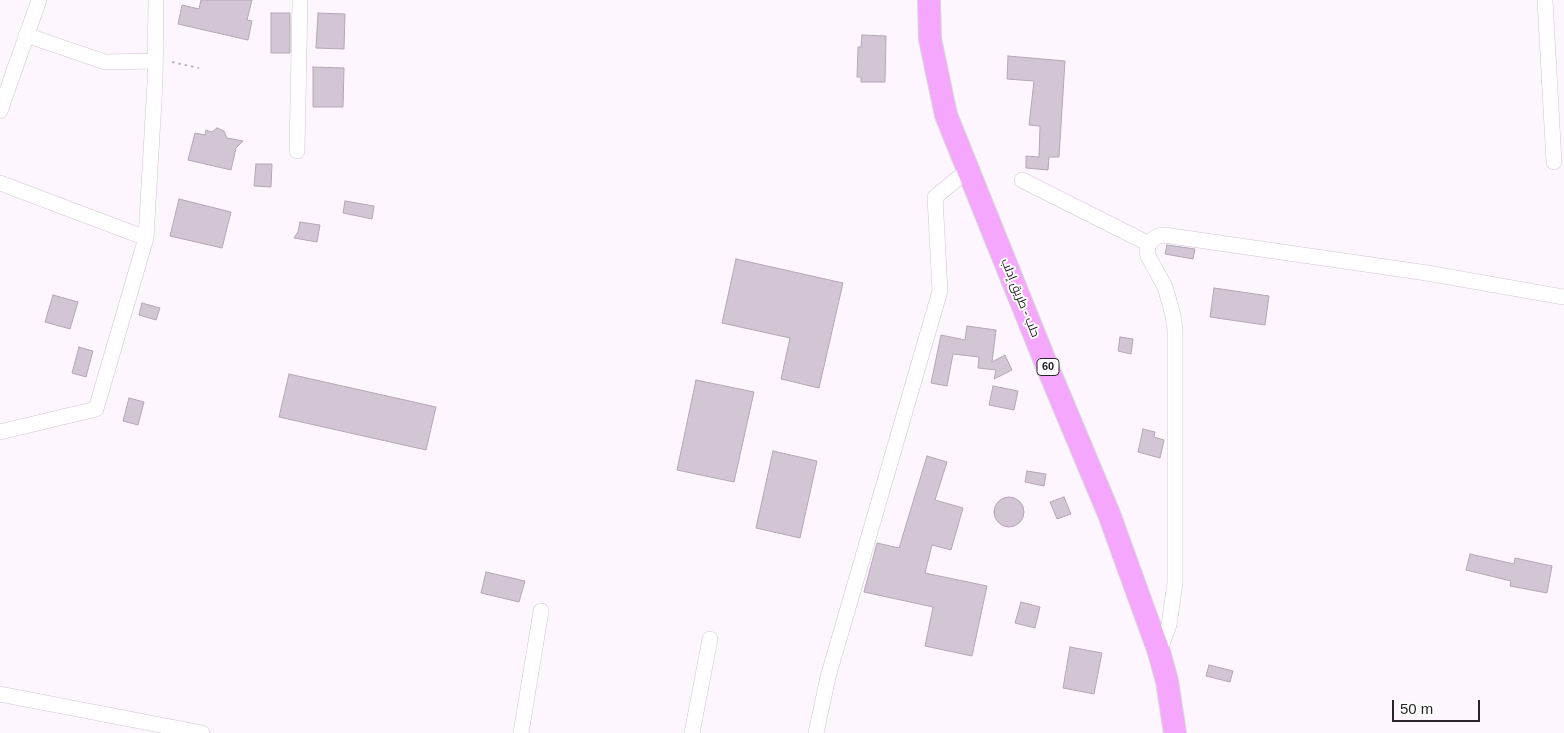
<!DOCTYPE html>
<meta charset="utf-8">
<style>
body{margin:0}
#map{position:relative;width:1564px;height:733px;overflow:hidden;background:#fef6ff;font-family:Helvetica,sans-serif}
canvas{display:block}
.scale{position:absolute;left:1392px;top:700px;width:88px;height:22px;box-sizing:border-box;border:2px solid #292429;border-top:0;padding-left:6px;font-size:15px;line-height:18px;white-space:nowrap;color:#292429;-webkit-text-stroke:4px #fff;paint-order:stroke}
</style>
<div id="map">
<canvas width="1564" height="733"></canvas>
<div class="scale">50 m</div>
</div>
<script>
const ctx = document.querySelector('canvas').getContext('2d');
ctx.lineJoin = 'round';
function fillPath(path, color) { ctx.fillStyle = color; ctx.fill(path, 'evenodd'); }
const toPath = rows => new Path2D(rows.map(r => 'M' + r).join(''));
function trace(path, color, width, dash) { ctx.strokeStyle = color; ctx.lineWidth = width; ctx.lineCap = dash ? 'butt' : 'round'; ctx.setLineDash(dash || []); ctx.stroke(path); }
function write(font, color, halo, rows, align = 'center') {
  ctx.font = font + ' Helvetica,Cairo,sans-serif'; ctx.lineWidth = 4; ctx.setLineDash([]); ctx.textBaseline = 'middle'; ctx.strokeStyle = halo; ctx.fillStyle = color; for (const [text, x, y, turn = 0] of rows) {
    ctx.save(); ctx.translate(x, y); ctx.rotate((+turn || 0) * Math.PI / 180); ctx.textAlign = isNaN(turn) ? turn : align; if (halo) ctx.strokeText(text, 0, 0); ctx.fillText(text, 0, 0); ctx.restore();
  }
}
const building = toPath([
 [201,0,252,0,247,20,252,21,248,40,178,24,182,5,199,9,201,0],
 [271,13,290,13,290,53,271,53,271,13],
 [318,13,345,14,344,49,316,48,318,13],
 [862,35,886,36,885,82,861,82,861,77,857,77,858,47,861,47,862,35],
 [1008,56,1065,61,1059,157,1049,157,1048,170,1026,168,1026,156,1039,157,1040,126,1029,125,1034,81,1007,79,1008,56],
 [313,67,344,68,343,107,313,107,313,67],
 [217,128,224,131,227,138,243,141,236,148,231,170,188,160,195,133,205,135,206,130,212,132,217,128],
 [256,164,272,164,271,187,254,186,256,164],
 [179,199,231,212,222,248,170,236,179,199],
 [345,201,374,206,372,219,343,213,345,201],
 [300,222,320,225,317,242,294,238,298,232,300,222],
 [1167,245,1195,249,1193,259,1165,254,1167,245],
 [736,259,843,283,819,388,781,379,790,338,722,323,736,259],
 [1214,288,1269,296,1265,325,1210,317,1214,288],
 [53,295,78,302,70,329,45,322,53,295],
 [142,303,160,308,156,320,139,315,142,303],
 [967,326,996,330,992,362,1005,355,1012,370,994,379,996,370,978,368,979,357,953,354,947,386,931,383,941,335,965,340,967,326],
 [1120,337,1133,339,1131,354,1118,351,1120,337],
 [79,347,93,351,86,377,72,373,79,347],
 [289,374,436,407,426,450,279,417,289,374],
 [696,380,754,392,734,482,677,470,696,380],
 [993,386,1018,391,1014,410,989,405,993,386],
 [129,398,144,402,138,425,123,421,129,398],
 [1143,429,1155,432,1154,437,1164,440,1160,458,1138,452,1143,429],
 [773,451,817,461,800,538,756,528,773,451],
 [927,456,947,462,935,500,963,508,951,550,932,545,925,573,987,586,972,656,925,646,933,607,864,592,877,543,899,548,927,456],
 [1027,471,1046,474,1044,486,1025,482,1027,471],
 [1064,497,1071,514,1057,519,1050,502,1064,497],
 '994 512a15 15 0 1 1 30 0a15 15 0 1 1-30 0Z',
 [1470,554,1514,564,1515,558,1552,566,1547,593,1510,586,1511,581,1466,570,1470,554],
 [486,572,525,581,519,602,481,593,486,572],
 [1021,602,1040,607,1035,628,1015,623,1021,602],
 [1070,647,1102,653,1094,694,1063,688,1070,647],
 [1209,665,1233,671,1230,682,1206,676,1209,665]
]);
const path = toPath([
 [172,62,199,68]
]);
const minor = toPath([
 [1545,0,1554,162],
 [26,35,105,62,155,61],
 [0,111,39,0],
 [297,151,300,0],
 [1022,180,1149,244],
 [0,183,146,238],
 [0,432,96,409,146,238,155,83,156,0],
 [1159,652,1169,625,1175,583,1175,330,1173,315,1165,287,1148,256,1147,250,1149,244,1153,239,1158,236,1164,235,1427,273,1564,297],
 [0,694,202,733],
 [521,733,541,611],
 [692,733,710,639],
 [816,733,828,677,940,291,935,197,968,170]
]);
const highway = toPath([
 [929,0,930,39,946,115,1047,366,1109,514,1159,652,1167,681,1175,733]
]);
const shields = [
 [1048,367,22]
];
const shieldNames = [
 ["60",1048,367]
];
const streetNames = [
 ["حلب - طريق إدلب",1020,298,68]
];
fillPath(building, '#d2c5d4');
trace(building, '#b4a7b5', 1);
trace(minor, '#d1c4d2', 16);
trace(highway, '#d8d8d8', 24);
trace(path, '#bcb5bc', 2, [2.5, 4]);
trace(minor, '#fff', 15);
trace(highway, '#f4a7fc', 22);
for (const [x, y, w] of shields) { const box = new Path2D(); box.roundRect(x - w / 2, y - 8.5, w, 17, 4); ctx.fillStyle = '#fff'; ctx.fill(box); trace(box, '#292429', 1); }
write('bold 11px', '#292429', null, shieldNames);
write('12px', '#292429', '#fff', streetNames);
</script>
